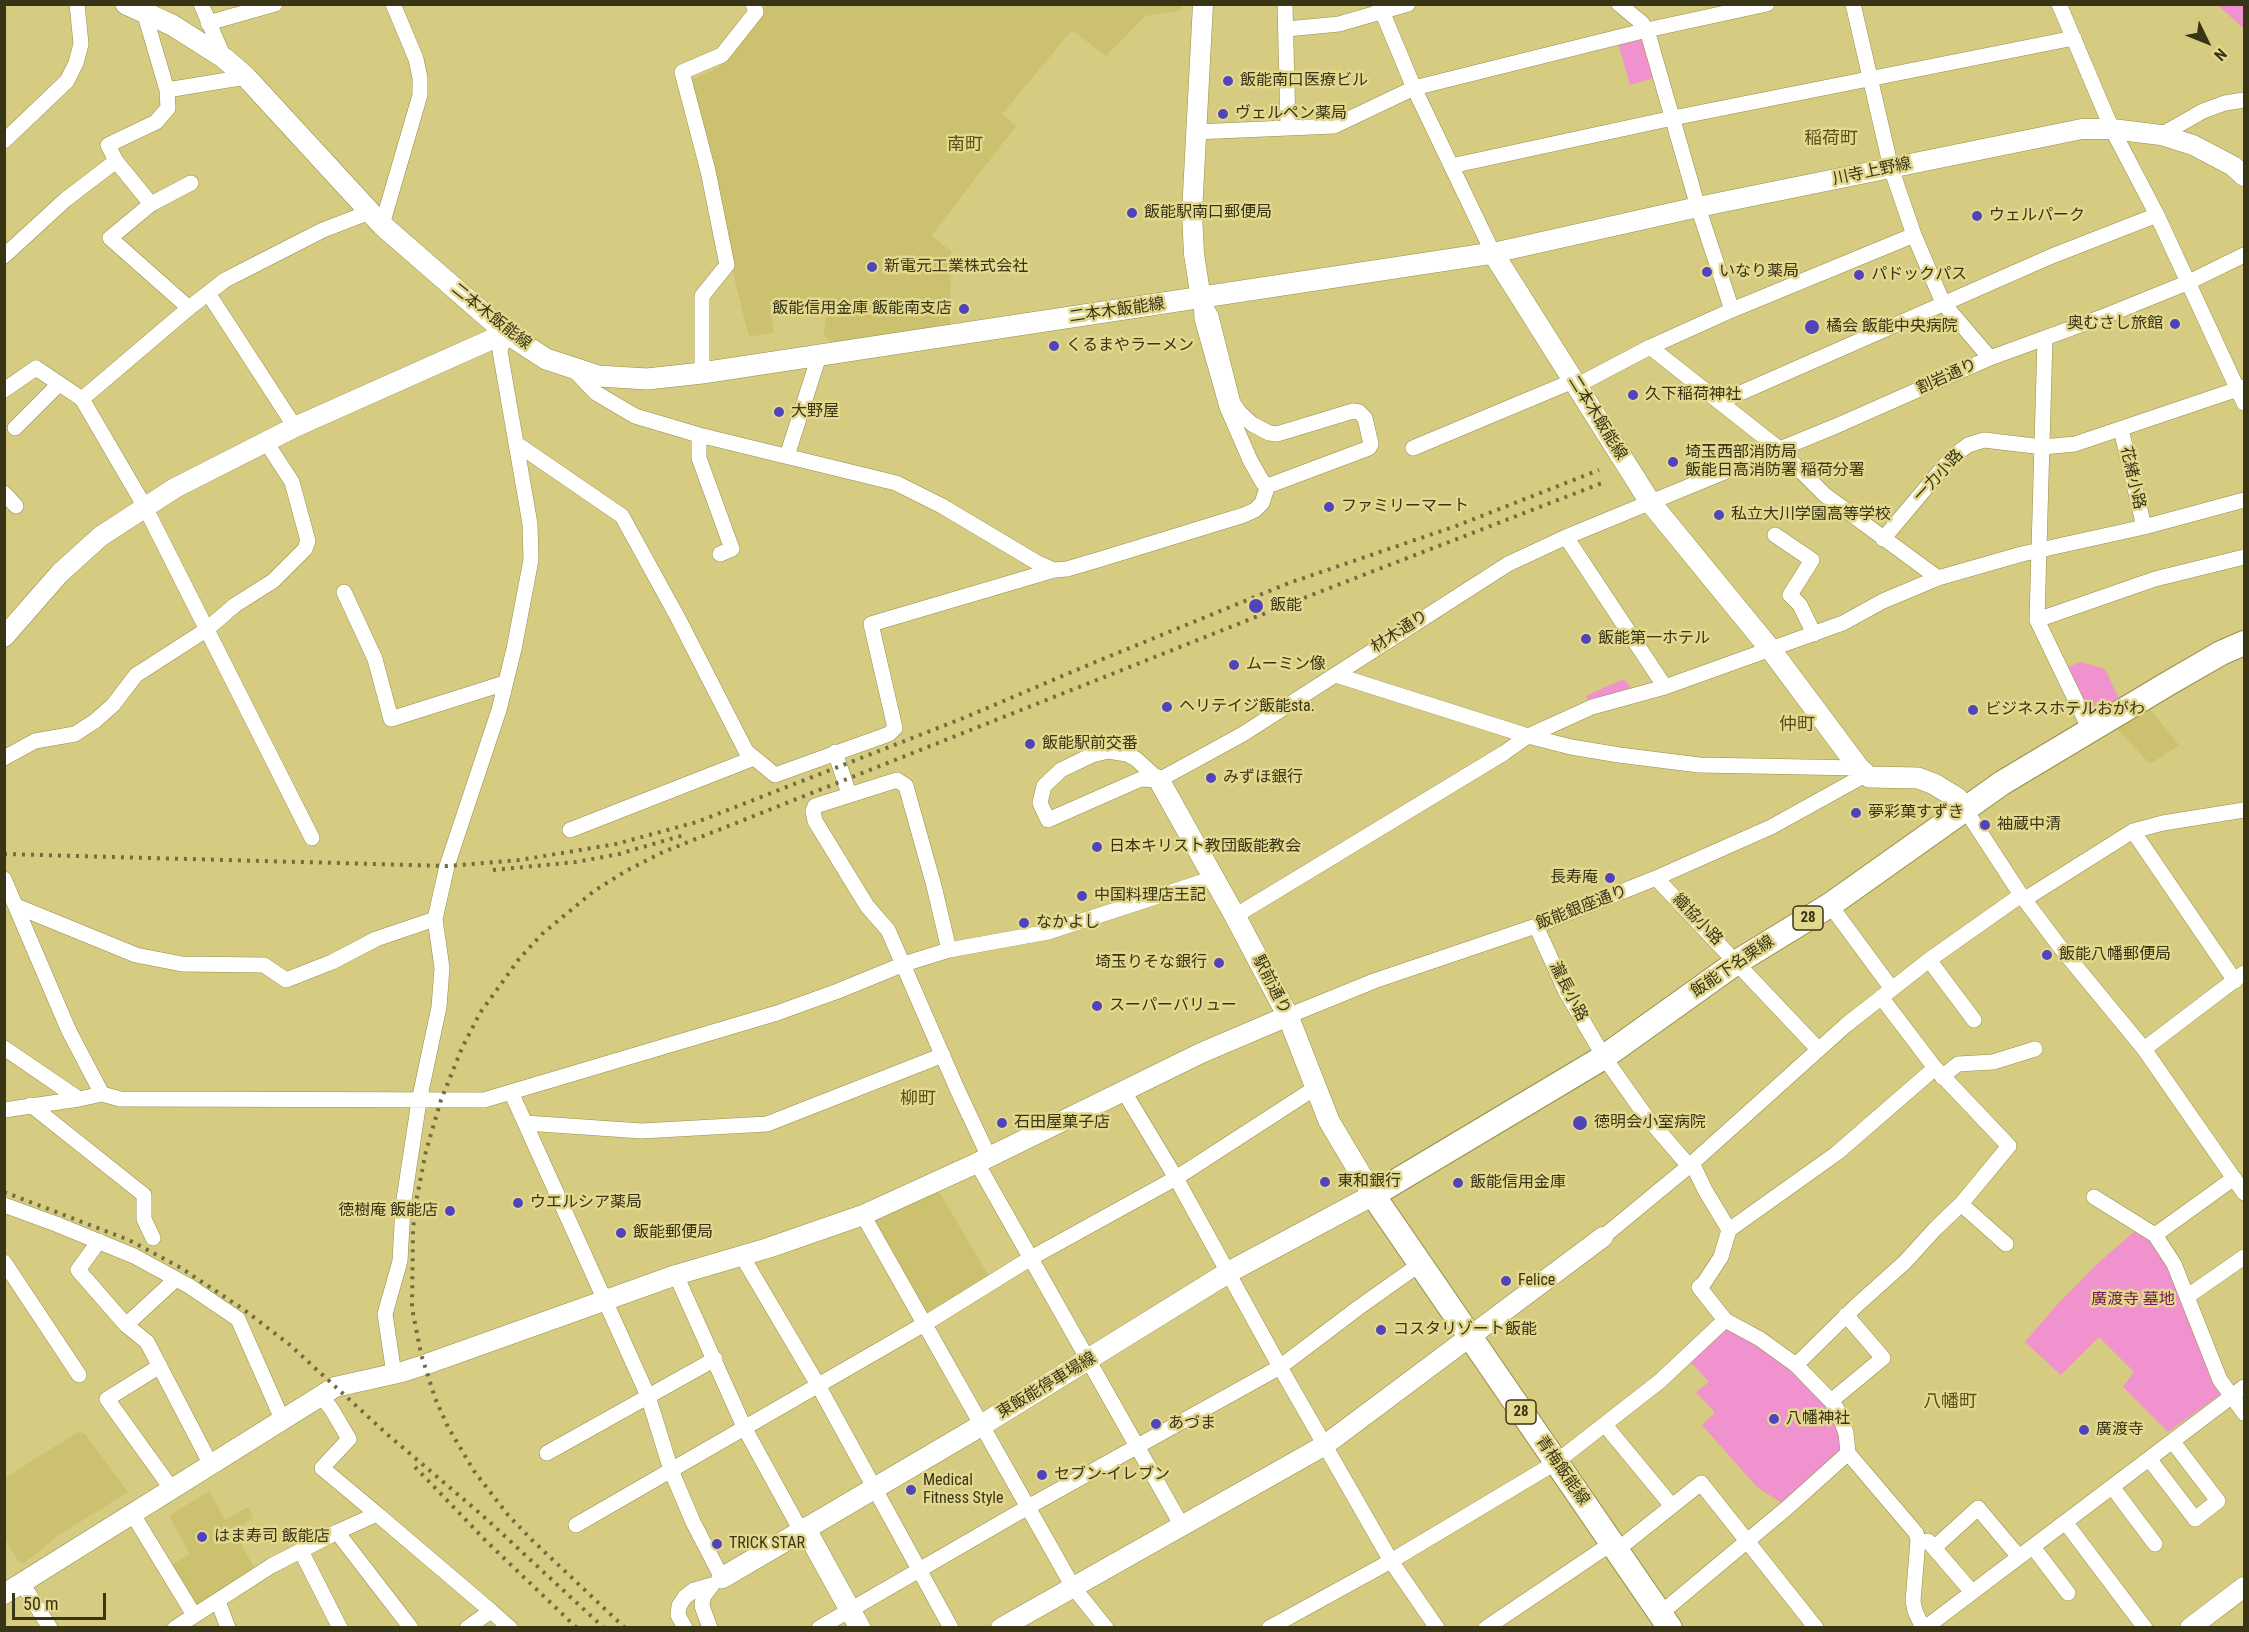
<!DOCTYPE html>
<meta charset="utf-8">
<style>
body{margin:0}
#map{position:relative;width:2249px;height:1632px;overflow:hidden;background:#d5cb81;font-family:"Roboto Condensed",sans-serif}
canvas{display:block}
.frame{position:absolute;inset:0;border:6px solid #383416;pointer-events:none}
.north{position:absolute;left:2177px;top:12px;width:60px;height:60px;-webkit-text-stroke:4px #e2d88e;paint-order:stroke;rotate:133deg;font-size:16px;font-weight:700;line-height:24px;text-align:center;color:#383416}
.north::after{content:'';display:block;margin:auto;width:21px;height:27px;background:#383416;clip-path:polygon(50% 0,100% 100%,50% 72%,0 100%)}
.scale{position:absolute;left:12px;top:1593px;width:94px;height:27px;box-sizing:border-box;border:3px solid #383416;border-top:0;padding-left:8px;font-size:18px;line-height:21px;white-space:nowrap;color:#383416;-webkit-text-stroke:4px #e2d88e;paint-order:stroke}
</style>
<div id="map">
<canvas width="2249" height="1632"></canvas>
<div class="frame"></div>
<div class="north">N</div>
<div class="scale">50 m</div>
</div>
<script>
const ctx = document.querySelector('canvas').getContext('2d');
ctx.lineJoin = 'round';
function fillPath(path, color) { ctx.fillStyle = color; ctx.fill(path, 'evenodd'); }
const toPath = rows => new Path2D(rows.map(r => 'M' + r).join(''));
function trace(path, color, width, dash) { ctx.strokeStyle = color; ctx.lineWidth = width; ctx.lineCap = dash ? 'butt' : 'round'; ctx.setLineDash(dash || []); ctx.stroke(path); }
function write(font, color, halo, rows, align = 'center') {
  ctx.font = font + ' "Roboto Condensed","Noto Sans JP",sans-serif'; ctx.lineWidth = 5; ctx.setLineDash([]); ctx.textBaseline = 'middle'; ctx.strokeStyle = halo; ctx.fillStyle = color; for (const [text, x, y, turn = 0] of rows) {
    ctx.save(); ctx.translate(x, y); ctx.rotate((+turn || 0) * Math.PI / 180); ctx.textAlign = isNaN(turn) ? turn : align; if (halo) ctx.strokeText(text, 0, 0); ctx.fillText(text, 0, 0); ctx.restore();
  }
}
const built = toPath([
 [767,5,1182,5,1182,10,1145,16,1106,56,1072,30,1002,114,1016,126,931,236,951,251,950,325,832,343,824,335,826,316,819,315,822,296,770,307,774,332,749,337,685,82,718,68],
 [2144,702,2179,745,2150,764,2112,723],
 [938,1190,990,1278,928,1317,873,1219],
 [78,1432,85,1434,128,1492,59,1535,24,1563,19,1562,5,1539,5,1478],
 [209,1491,225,1520,248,1507,253,1518,233,1530,255,1569,199,1606,194,1605,170,1566,190,1554,169,1516]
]);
const green = toPath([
 [2217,5,2244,5,2244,29,2218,5],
 [1641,36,1653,78,1630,85,1618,43],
 [2081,662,2105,669,2119,699,2091,716,2065,668],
 [1624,679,1637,696,1592,707,1586,696],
 [2136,1230,2155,1241,2173,1267,2196,1331,2211,1381,2221,1394,2168,1432,2123,1387,2134,1372,2099,1337,2061,1375,2025,1342,2054,1308,2096,1265],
 [1725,1320,1831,1401,1848,1453,1788,1507,1757,1487,1702,1425,1715,1413,1696,1392,1709,1382,1687,1358]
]);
const minor = toPath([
 [201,4,224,58],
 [1285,4,1288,127],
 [1379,4,1414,88,1493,253],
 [1619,4,1642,23,1647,30,1698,207,1732,310],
 [1853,4,1891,168,1914,235,1943,303,1990,358],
 [2059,4,2112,129,2157,215,2244,403],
 [144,12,167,90,168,108,156,122,108,145,116,161,151,204,110,238,189,308],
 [208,23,275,4],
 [1287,29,1339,24,1408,4],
 [167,90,246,77],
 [1195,132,1334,126,1414,88,1647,30,1767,4],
 [2161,135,2203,111,2225,103,2244,100],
 [4,141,67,81,76,63,81,44,77,4],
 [1451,166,1673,118,2074,38],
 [151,204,191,183],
 [382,225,420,95,420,78,416,59,393,4],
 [4,256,65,200,116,161],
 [208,293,295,427],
 [1201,299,1211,316,1233,403,1240,413,1252,424,1269,433,1277,434,1353,411,1359,412,1365,418,1371,444,1369,448,1273,484,1268,485,1263,483,1250,460,1227,407,1202,319,1201,299],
 [2045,338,2037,620,2090,730],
 [1650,347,1778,448,1825,495,1938,578],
 [574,370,596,393,635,416,699,435,896,483,942,506,1036,562,1054,570,1067,569,1101,559,1244,515,1255,510,1262,503,1268,485],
 [702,373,702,296,727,265,708,171,682,72,722,55,756,12,753,4],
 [1576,386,1650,347,1732,310,1914,235],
 [4,390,36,368,82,399,189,308,225,280,323,230,370,212],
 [82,399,145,507,312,838],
 [1720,402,2052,256,2157,215],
 [15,428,59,384],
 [2121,429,2144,527],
 [699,435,699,458,732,549,720,554],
 [517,444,622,516,678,618,746,751,775,775,889,734,895,728,871,624,1054,570],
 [1413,448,1573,381],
 [787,456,819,356],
 [4,493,16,506],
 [1775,535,1812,560,1790,595,1800,605,1814,634],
 [1566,537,1665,687],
 [1883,539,1952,457,1968,445,1984,440,2043,447,2075,444,2244,387],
 [344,592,375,659,391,719,505,683],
 [2037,620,2155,579,2244,557],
 [1336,675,1528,736,1571,747,1619,755,1699,765,1859,768],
 [1108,751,1127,754,1136,759,1159,780,1141,779,1048,820,1040,803,1044,786,1061,770,1092,755,1108,751],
 [835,752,849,794],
 [4,758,35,741,75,734,95,721,113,705,136,675,206,630,235,605,273,581,305,549,308,541,292,482,266,442],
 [1159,780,1243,734,1508,564,1566,537,1836,426,1990,358,2105,316,2189,282,2244,255],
 [1965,809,2021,895,2060,947,2144,1049,2244,1193],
 [570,830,754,758],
 [2133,831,2235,981],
 [1656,878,1818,1049],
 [4,879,69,1031,102,1094],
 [2025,899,2133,831,2163,823,2244,810],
 [1830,905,1892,989],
 [16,906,136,955,182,964,264,965,286,980,332,962,376,939,435,919],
 [1235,916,1504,753,1528,736,1592,707,1665,687,1843,623,1883,601,1938,578,2022,554,2144,527,2244,500],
 [1536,926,1566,992,1604,1057,1645,1115,1689,1166],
 [949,950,934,886,906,786,897,780,815,806,813,811,815,821,867,906,888,930,958,1091,989,1157],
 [1929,960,1974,1020],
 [1288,1016,1374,981,1536,926,1656,878,1771,827,1865,775],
 [4,1048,79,1099],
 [2144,1049,2244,973],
 [1942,1077,1958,1064,1993,1062,2035,1049],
 [1123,1090,1176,1178,1280,1367,1391,1561,1437,1628],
 [511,1092,648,1396,671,1470,693,1522,722,1578],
 [31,1105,144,1195,144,1219,153,1238],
 [4,1110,79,1099,102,1094,120,1099,484,1100,777,1013,838,991,904,964,949,950,1048,932,1214,878],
 [525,1123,642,1131,767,1124,943,1055],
 [977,1163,1182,1526],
 [1692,1163,1705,1190,1729,1230],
 [2094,1197,2155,1235,2174,1264,2220,1380,2244,1413],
 [1961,1204,2006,1244],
 [4,1205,56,1224,134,1256,189,1286,238,1319,282,1419],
 [863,1215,1073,1587,1106,1628],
 [2155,1235,2234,1178],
 [1603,1237,1689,1166,1846,1025,1929,960,2021,895],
 [99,1241,78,1270,126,1325,147,1342,210,1463],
 [742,1256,818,1385,951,1628],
 [4,1262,79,1375],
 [676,1275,745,1429,801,1531],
 [2188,1296,2244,1257],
 [126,1325,176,1279],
 [1796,1365,1857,1305,1905,1262,1935,1229,1961,1204,2009,1146,1935,1068],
 [160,1366,107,1399,171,1488],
 [394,1374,385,1314,400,1261,403,1206,419,1101,439,1007,442,968,435,919,447,866,499,710,514,649,531,560,530,524,500,351,506,333],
 [320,1394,332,1410,349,1439,322,1468,377,1514,337,1532,411,1628],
 [1831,1401,1883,1358,1846,1315],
 [1605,1425,1672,1506],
 [547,1453,715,1359],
 [1848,1453,1916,1533,1918,1540,1913,1601,1915,1611,1923,1628],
 [2150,1460,2195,1519,2218,1501,2173,1442],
 [2113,1488,2155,1544],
 [132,1513,194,1615],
 [377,1514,491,1611],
 [2066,1523,2145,1628],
 [576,1525,926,1323,1031,1258,1176,1178,1315,1088],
 [1928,1541,1972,1592],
 [2033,1547,2068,1593],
 [1934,1548,1978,1508,2019,1557],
 [1617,1550,1701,1483,1816,1628],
 [301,1551,340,1628],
 [22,1583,50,1628],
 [218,1601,228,1628],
 [1661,1613,1788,1507,1848,1453,1846,1433,1837,1409,1831,1401,1796,1365,1760,1339,1725,1320,1699,1287,1704,1283,1721,1257,1729,1230,1837,1153,1935,1068,1881,997],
 [175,1628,271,1566,337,1532],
 [467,1628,491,1611,510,1628],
 [685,1628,678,1615,679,1606,685,1597,694,1590,712,1585],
 [710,1628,702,1606,703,1597,712,1585],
 [819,1628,1028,1507,1280,1367,1358,1308,1420,1264],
 [1269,1628,1391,1561,1555,1463,1660,1381,1725,1320],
 [1486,1628,1612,1543],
 [1925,1628,2244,1387]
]);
const tertiary = toPath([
 [1493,253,1698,207,2082,129,2112,129,2161,135,2193,145,2233,166,2244,176],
 [1201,299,1194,254,1192,213,1203,4],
 [4,637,60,573,101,536,175,488,295,427,506,333],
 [4,1594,335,1387,402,1372,424,1365,676,1275,768,1248,863,1215,977,1163,1201,1053,1288,1016],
 [1001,1628,1325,1445,1603,1237],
 [2190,1628,2244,1587]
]);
const secondary = toPath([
 [126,4,172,25,224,58,246,77,382,225,506,333,546,359,598,376,647,379,702,373,1493,253,1650,502,1771,650,1859,768,1869,777,1918,778,1934,784,1957,798,1965,809],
 [805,1528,860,1628],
 [722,1578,982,1425,1229,1272,1373,1195,1329,1121,1288,1016,1235,916,1159,780]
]);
const primary = toPath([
 [1670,1628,1373,1195,1604,1057,1737,962,1830,905,2002,783,2169,683,2221,653,2244,643]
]);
const rail = toPath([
 [4,854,447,866,520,860,616,844,697,822,966,717,1093,663,1289,583,1456,526,1599,470],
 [493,870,576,862,619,854,684,835],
 [4,1192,129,1240,181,1268,243,1309,290,1345,388,1435,482,1515,604,1628],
 [415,1467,486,1541,577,1628],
 [625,1628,532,1540,508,1515,474,1471,448,1427,435,1398,421,1354,412,1308,413,1231,415,1207,426,1151,441,1100,462,1048,480,1013,519,959,542,934,594,891,626,871,663,852,1296,601,1602,483]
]);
const markers = [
 [1228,81,6,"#5144bb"],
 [1223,114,6,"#5144bb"],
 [1132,213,6,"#5144bb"],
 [1977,216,6,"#5144bb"],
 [872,267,6,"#5144bb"],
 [1707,272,6,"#5144bb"],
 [1859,275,6,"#5144bb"],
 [964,309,6,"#5144bb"],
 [2175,324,6,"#5144bb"],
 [1812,327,8,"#5144bb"],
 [1054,346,6,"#5144bb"],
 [1633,395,6,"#5144bb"],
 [779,412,6,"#5144bb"],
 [1673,462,6,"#5144bb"],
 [1329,507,6,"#5144bb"],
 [1719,515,6,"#5144bb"],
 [1256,606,8,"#5144bb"],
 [1586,639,6,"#5144bb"],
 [1234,665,6,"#5144bb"],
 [1167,707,6,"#5144bb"],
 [1973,710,6,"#5144bb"],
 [1030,744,6,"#5144bb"],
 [1211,778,6,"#5144bb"],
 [1856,813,6,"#5144bb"],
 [1985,825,6,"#5144bb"],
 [1097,847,6,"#5144bb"],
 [1610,878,6,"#5144bb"],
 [1082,896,6,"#5144bb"],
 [1024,923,6,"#5144bb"],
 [2047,955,6,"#5144bb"],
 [1219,963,6,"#5144bb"],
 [1097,1006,6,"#5144bb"],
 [1002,1123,6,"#5144bb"],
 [1580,1123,8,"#5144bb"],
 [1325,1182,6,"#5144bb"],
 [1458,1183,6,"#5144bb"],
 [518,1203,6,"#5144bb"],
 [450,1211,6,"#5144bb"],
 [621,1233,6,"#5144bb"],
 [1506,1281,6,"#5144bb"],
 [1381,1330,6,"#5144bb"],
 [1774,1419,6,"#5144bb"],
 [1156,1424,6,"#5144bb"],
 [2084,1430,6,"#5144bb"],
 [1042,1475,6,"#5144bb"],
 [911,1490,6,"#5144bb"],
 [202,1537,6,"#5144bb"],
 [717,1544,6,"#5144bb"]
];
const shields = [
 [1808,918,30],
 [1521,1412,30]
];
const shieldNames = [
 ["28",1808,918],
 ["28",1521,1412]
];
const poiNames = [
 ["飯能南口医療ビル",1240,81],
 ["ヴェルペン薬局",1235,114],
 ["飯能駅南口郵便局",1144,213],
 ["ウェルパーク",1989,216],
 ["新電元工業株式会社",884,267],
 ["いなり薬局",1719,272],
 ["パドックパス",1871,275],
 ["飯能信用金庫 飯能南支店",952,309,"right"],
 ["奥むさし旅館",2163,324,"right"],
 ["橘会 飯能中央病院",1826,327],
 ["くるまやラーメン",1066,346],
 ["久下稲荷神社",1645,395],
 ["大野屋",791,412],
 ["埼玉西部消防局",1685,453],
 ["飯能日高消防署 稲荷分署",1685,471],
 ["ファミリーマート",1341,507],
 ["私立大川学園高等学校",1731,515],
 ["飯能",1270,606],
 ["飯能第一ホテル",1598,639],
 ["ムーミン像",1246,665],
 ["ヘリテイジ飯能sta.",1179,707],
 ["ビジネスホテルおがわ",1985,710],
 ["飯能駅前交番",1042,744],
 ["みずほ銀行",1223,778],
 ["夢彩菓すずき",1868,813],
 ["袖蔵中清",1997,825],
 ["日本キリスト教団飯能教会",1109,847],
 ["長寿庵",1598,878,"right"],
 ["中国料理店王記",1094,896],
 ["なかよし",1036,923],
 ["飯能八幡郵便局",2059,955],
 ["埼玉りそな銀行",1207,963,"right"],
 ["スーパーバリュー",1109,1006],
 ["石田屋菓子店",1014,1123],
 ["徳明会小室病院",1594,1123],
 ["東和銀行",1337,1182],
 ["飯能信用金庫",1470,1183],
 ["ウエルシア薬局",530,1203],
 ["徳樹庵 飯能店",438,1211,"right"],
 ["飯能郵便局",633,1233],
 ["Felice",1518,1281],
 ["コスタリゾート飯能",1393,1330],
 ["八幡神社",1786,1419],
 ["あづま",1168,1424],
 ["廣渡寺",2096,1430],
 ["セブン-イレブン",1054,1475],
 ["Medical",923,1481],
 ["Fitness Style",923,1499],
 ["はま寿司 飯能店",214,1537],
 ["TRICK STAR",729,1544]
];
const streetNames = [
 ["川寺上野線",1872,172,-12],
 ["二本木飯能線",1117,311,-8],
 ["二本木飯能線",491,317,38],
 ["割岩通り",1947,377,-24],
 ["二本木飯能線",1597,418,58],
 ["一力小路",1939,476,-47],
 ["花緒小路",2132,478,77],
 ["材木通り",1400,632,-33],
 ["飯能銀座通り",1582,908,-21],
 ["織協小路",1697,920,46],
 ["飯能下名栗線",1733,967,-34],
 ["駅前通り",1271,985,63],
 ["瀧長小路",1568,992,63],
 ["東飯能停車場線",1047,1386,-31],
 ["青梅飯能線",1562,1471,55]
];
const parkNames = [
 ["廣渡寺 墓地",2133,1300]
];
const neighbourhoodNames = [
 ["稲荷町",1831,139],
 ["南町",965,145],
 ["仲町",1797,725],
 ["柳町",918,1099],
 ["八幡町",1950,1402]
];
fillPath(built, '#ccc16e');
fillPath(green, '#ef92cd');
trace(minor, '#978e45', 16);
trace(tertiary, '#978e45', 21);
trace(secondary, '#978e45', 22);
trace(primary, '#978e45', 26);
trace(minor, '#fff', 15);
trace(tertiary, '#fff', 20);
trace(secondary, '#fff', 21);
trace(primary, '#fff', 24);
trace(rail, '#736c3e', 4, [3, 6]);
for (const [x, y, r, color] of markers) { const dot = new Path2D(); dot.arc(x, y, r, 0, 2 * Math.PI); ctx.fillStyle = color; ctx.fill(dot); trace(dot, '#e2d88e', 2); }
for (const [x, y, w] of shields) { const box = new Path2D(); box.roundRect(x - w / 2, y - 12, w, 24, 4.5); ctx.fillStyle = '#e2d88e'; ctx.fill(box); trace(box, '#383416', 1.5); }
write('bold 15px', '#383416', null, shieldNames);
write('16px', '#383416', '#e2d88e', poiNames, 'left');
write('16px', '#383416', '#e2d88e', streetNames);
write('16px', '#75135a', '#e2d88e', parkNames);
write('18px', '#595119', '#e2d88e', neighbourhoodNames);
</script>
